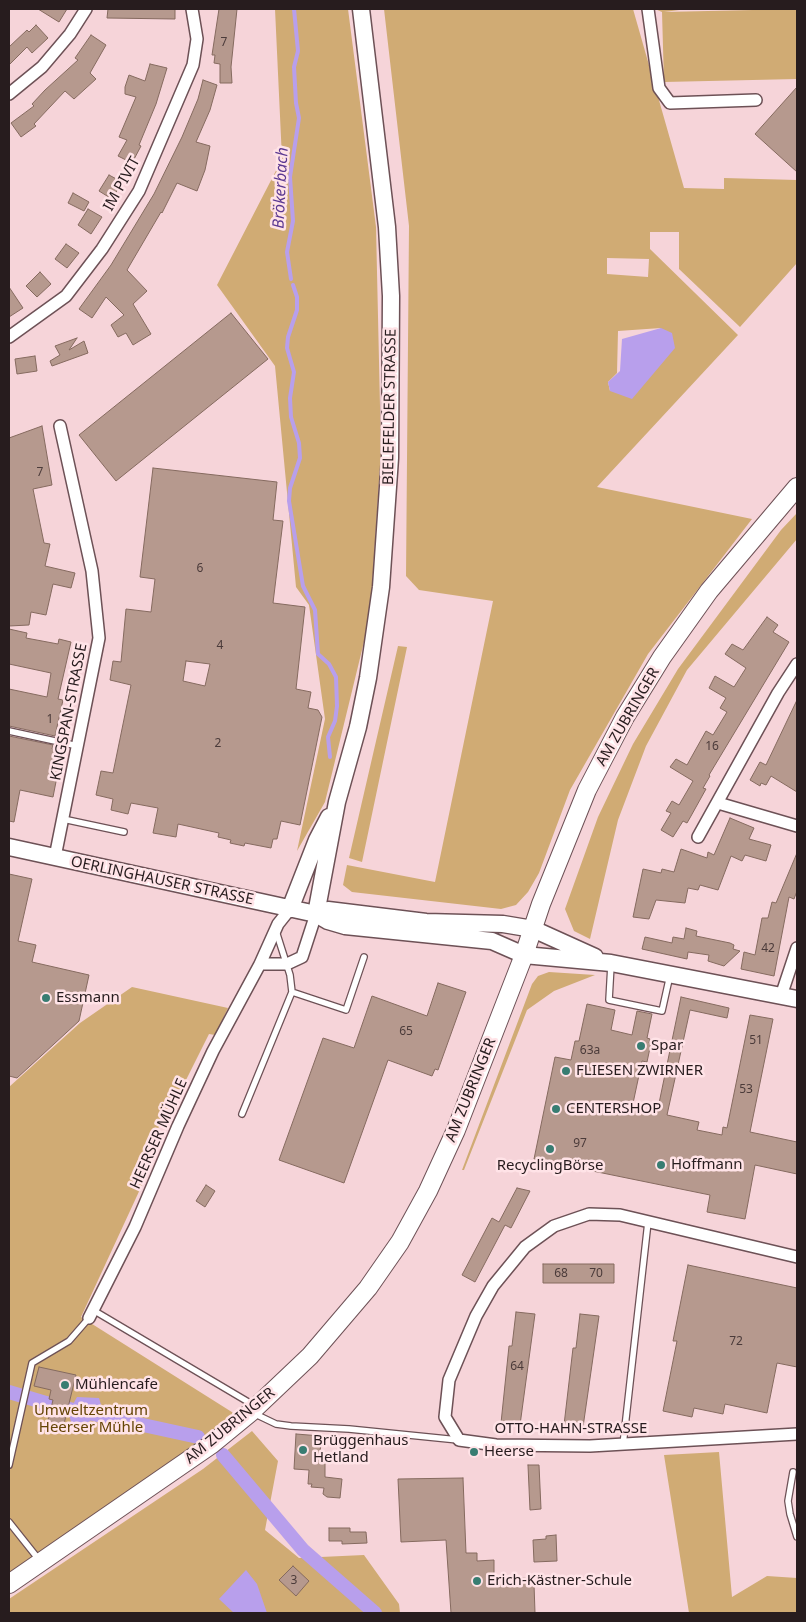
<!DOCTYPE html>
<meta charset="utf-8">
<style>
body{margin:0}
#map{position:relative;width:806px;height:1622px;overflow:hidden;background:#f6d4d9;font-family:"Noto Sans",sans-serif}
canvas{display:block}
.frame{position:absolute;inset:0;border:10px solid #271c1e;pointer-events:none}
</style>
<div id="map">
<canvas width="806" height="1622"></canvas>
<div class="frame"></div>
</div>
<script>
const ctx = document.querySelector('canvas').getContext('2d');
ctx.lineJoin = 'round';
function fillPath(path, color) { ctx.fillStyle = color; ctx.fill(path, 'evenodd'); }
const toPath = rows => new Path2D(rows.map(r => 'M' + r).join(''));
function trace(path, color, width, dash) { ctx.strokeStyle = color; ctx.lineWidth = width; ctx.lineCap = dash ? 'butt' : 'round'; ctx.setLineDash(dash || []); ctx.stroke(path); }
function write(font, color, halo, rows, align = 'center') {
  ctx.font = font + ' "Noto Sans",sans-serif'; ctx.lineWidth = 5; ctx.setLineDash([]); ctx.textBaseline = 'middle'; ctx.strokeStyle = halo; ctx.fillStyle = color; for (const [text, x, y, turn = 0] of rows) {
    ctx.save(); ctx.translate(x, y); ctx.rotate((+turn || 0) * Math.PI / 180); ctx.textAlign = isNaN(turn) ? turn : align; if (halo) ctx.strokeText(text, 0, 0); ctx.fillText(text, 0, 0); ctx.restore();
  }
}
const green = toPath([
 [275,9,348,9,376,227,381,451,370,617,325,802,297,851,325,719,309,605,296,587,275,366,217,285,282,159],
 [384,9,633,9,684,188,724,189,724,178,797,180,797,263,740,327,679,269,679,232,650,232,650,249,738,335,597,487,752,519,648,654,570,790,539,873,528,892,516,905,501,909,352,892,343,885,347,865,435,882,493,601,419,590,406,576,409,226],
 [607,258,649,259,648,277,607,274],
 [661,328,610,391,608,382,617,373,618,331],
 [655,9,687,9,664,12,797,9,797,79,664,82,662,12],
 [797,513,797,539,687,670,646,746,618,820,590,939,574,931,565,909,598,817,633,744,678,669,781,530],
 [398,646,407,647,362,862,349,858],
 [549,972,595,975,554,991,527,1010,464,1170,462,1170,532,984,538,976],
 [132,987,228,1008,215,1035,209,1034,181,1090,177,1089,134,1179,142,1185,81,1317,235,1414,9,1582,9,1087,80,1023],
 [252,1431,278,1461,265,1530,299,1558,364,1555,399,1604,400,1613,9,1613,9,1599,203,1469],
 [719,1452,732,1597,767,1576,797,1578,797,1613,689,1613,664,1455]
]);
const water = toPath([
 [661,328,672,333,675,348,632,399,610,391,608,382,620,371,622,339],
 [77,1397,99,1398,102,1408,86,1425,72,1426,69,1414,50,1410,52,1402,72,1406],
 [246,1570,257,1584,267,1613,234,1613,219,1599]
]);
const stream = toPath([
 [291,279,287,252,293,221,290,177,299,118,296,103,294,67,298,51,294,9],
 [293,285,297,297,297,310,288,337,287,348,294,372,290,398,291,417,299,443,300,458,290,488,289,501,303,586,315,610,318,654,329,664,336,677,337,706,335,721,328,737,330,757]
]);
const canal = toPath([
 [9,1392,56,1406,198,1437],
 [223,1455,303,1550,375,1613]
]);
const building = toPath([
 [38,9,67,9,59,22,38,9],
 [108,9,175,9,175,19,107,18,108,9],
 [219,9,237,9,231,67,232,83,220,83,220,64,214,63,215,55,212,55,219,9],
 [36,25,48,38,32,53,27,47,9,65,9,47,27,30,29,32,36,25],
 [91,35,106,45,90,73,96,79,74,99,65,91,34,124,36,126,21,137,11,123,34,106,32,104,45,90,78,60,75,58,91,35],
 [150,64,167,68,156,104,139,145,141,146,132,163,118,156,127,140,119,137,136,97,125,94,125,87,129,75,145,81,150,64],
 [203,80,217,85,210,110,196,142,210,146,205,170,197,191,177,183,162,213,161,212,127,270,147,291,133,304,151,334,133,345,126,333,118,337,111,325,124,315,106,297,92,318,79,309,111,265,154,194,182,137,198,99,203,80],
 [797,87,797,172,755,134,797,87],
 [109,175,122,182,112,199,99,191,109,175],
 [73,193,89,202,84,211,68,203,73,193],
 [88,209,102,217,91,234,78,225,88,209],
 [66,244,79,253,67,268,55,259,66,244],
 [40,272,51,284,37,297,26,286,40,272],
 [9,287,23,308,9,317,9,287],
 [231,313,268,359,116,481,79,435,231,313],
 [77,338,69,350,84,341,88,353,52,366,50,361,60,355,55,346,77,338],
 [35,356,37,371,17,374,15,359,35,356],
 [42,426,52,485,33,489,44,543,50,544,45,566,75,573,71,588,53,584,46,615,31,612,29,625,9,626,9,438,42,426],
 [153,468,277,482,273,520,283,521,273,603,305,607,296,689,311,692,308,708,318,710,322,717,300,825,281,821,277,839,273,839,271,848,245,843,244,846,230,843,231,840,218,837,219,833,178,824,176,837,153,833,158,808,131,803,128,814,111,810,113,799,96,795,101,771,113,773,131,685,110,680,113,661,121,662,126,609,151,612,155,579,140,577,153,468],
 [186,661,210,664,205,686,183,681,186,661],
 [767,617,778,625,773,632,789,642,709,775,710,776,703,788,706,789,691,816,687,823,683,821,673,837,661,830,671,813,666,811,672,801,679,805,693,781,670,767,676,759,687,765,706,731,713,735,727,712,720,708,726,698,709,688,715,676,734,687,746,668,725,654,732,644,743,650,767,617],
 [9,629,27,633,26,638,58,644,59,639,71,642,58,699,63,700,55,736,9,726,9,689,47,697,51,673,9,664,9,629],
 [797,700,797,792,771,776,766,785,761,783,760,786,750,780,760,762,766,765,797,700],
 [9,736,53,745,52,749,62,751,53,797,20,790,14,822,9,821,9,736],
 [730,818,754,828,749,839,771,845,766,861,745,855,742,861,731,856,718,890,700,885,698,890,688,888,685,903,656,900,649,919,633,917,643,869,661,873,662,869,674,872,681,849,707,858,708,852,714,855,730,818],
 [797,853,797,891,794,899,789,897,774,976,741,969,744,952,755,955,762,918,768,918,772,902,776,903,797,853],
 [9,874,32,879,18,941,36,945,32,962,89,975,79,1021,17,1078,9,1076,9,874],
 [686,928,697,931,696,936,730,943,734,945,733,949,740,951,724,966,708,961,709,955,688,952,687,959,642,949,645,937,672,943,673,937,684,939,686,928],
 [438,983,466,992,438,1070,435,1069,432,1076,388,1060,344,1183,279,1160,323,1038,354,1048,372,996,427,1016,438,983],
 [681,997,729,1008,727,1018,690,1010,667,1115,699,1122,697,1130,722,1135,723,1127,727,1128,750,1015,773,1019,750,1132,797,1142,797,1174,755,1165,745,1219,707,1212,710,1195,534,1159,555,1057,571,1060,575,1041,579,1041,587,1004,615,1010,611,1030,632,1035,637,1011,652,1014,647,1038,650,1039,649,1043,651,1043,647,1062,642,1061,632,1108,657,1113,681,997],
 [206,1185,215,1191,205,1207,196,1201,206,1185],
 [517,1188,530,1191,511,1228,505,1225,475,1282,462,1275,492,1218,499,1222,517,1188],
 [543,1264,614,1264,614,1283,543,1283,543,1264],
 [688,1265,797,1288,797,1367,777,1363,767,1413,725,1404,723,1414,694,1408,692,1417,663,1411,677,1341,673,1341,688,1265],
 [516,1312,535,1314,520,1425,501,1423,509,1346,512,1346,516,1312],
 [580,1314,599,1316,583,1427,564,1425,573,1348,576,1348,580,1314],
 [39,1367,76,1375,63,1428,47,1424,53,1400,49,1399,51,1390,34,1386,39,1367],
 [296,1434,321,1436,320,1455,325,1456,325,1477,342,1479,340,1498,327,1497,323,1494,324,1488,311,1487,312,1484,308,1484,309,1470,294,1469,296,1434],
 [528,1465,539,1465,541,1509,530,1510,528,1465],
 [463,1478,466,1553,477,1553,477,1561,494,1560,494,1585,519,1585,519,1578,530,1578,531,1584,534,1584,535,1613,451,1613,446,1540,401,1542,398,1479,463,1478],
 [329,1528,350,1528,350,1532,366,1532,367,1543,342,1544,342,1541,329,1541,329,1528],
 [556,1535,557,1561,534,1562,533,1540,546,1539,546,1536,556,1535],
 [293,1566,309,1581,296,1596,279,1580,293,1566]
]);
const lane = toPath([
 [9,731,78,746],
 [63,819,124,832],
 [276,931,290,975,292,992,346,1010,364,957],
 [611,965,609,1000,662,1011,670,975],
 [242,1114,292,992],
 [93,1310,255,1406],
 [253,1413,276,1424,291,1426,349,1429,458,1440],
 [623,1445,648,1222],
 [9,1465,32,1363,69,1341,89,1318],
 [793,1472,788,1501,790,1514,797,1537],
 [9,1522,40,1561]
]);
const street = toPath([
 [648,9,659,88,670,103,756,100],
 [9,94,42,67,70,34,86,9],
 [9,337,66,296,102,249,139,191,193,65,197,39,192,9],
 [718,803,797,826],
 [698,837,778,693,797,664],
 [55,857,99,638,92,571,60,426],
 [260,964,287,964,302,957,316,914],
 [781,996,797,948],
 [797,1257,620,1215,589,1214,554,1226,525,1247,493,1286,476,1316,449,1380,445,1417,459,1440,496,1445,590,1446,797,1434],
 [89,1318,135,1227,178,1126,213,1051,260,964,278,924,290,909]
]);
const secondary = toPath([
 [9,847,316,914,328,921,345,926,492,941,524,955,611,963,797,999],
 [290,909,317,840,329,817],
 [316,914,337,802,358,727,368,678,381,587,390,458,391,296,387,227,361,9],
 [316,914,328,910,426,922,503,924,533,929,595,957]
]);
const primary = toPath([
 [9,1584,212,1444,251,1412,310,1356,368,1288,400,1242,428,1191,456,1130,524,955,541,904,587,790,625,717,662,657,709,591,797,487]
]);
const markers = [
 [46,998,5,"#387d72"],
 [641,1046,5,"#387d72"],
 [566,1071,5,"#387d72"],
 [556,1109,5,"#387d72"],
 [550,1149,5,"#387d72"],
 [661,1165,5,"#387d72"],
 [65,1385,5,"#387d72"],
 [303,1450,5,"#387d72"],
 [474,1452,5,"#387d72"],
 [477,1581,5,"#387d72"]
];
const numberNames = [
 ["7",224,43],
 ["7",40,473],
 ["6",200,569],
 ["4",220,646],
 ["1",50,720],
 ["2",218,744],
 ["16",712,747],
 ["42",768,949],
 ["65",406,1032],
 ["51",756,1041],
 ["63a",590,1051],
 ["53",746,1090],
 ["97",580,1144],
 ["68",561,1274],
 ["70",596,1274],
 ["72",736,1342],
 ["64",517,1367],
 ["3",294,1581]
];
const streetNames = [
 ["IM PIVIT",122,184,-61],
 ["BIELEFELDER STRASSE",390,407,-89],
 ["KINGSPAN-STRASSE",69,712,-79],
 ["AM ZUBRINGER",628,717,-60],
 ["OERLINGHAUSER STRASSE",162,881,12],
 ["AM ZUBRINGER",471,1090,-68],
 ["HEERSER MÜHLE",159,1134,-66],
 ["AM ZUBRINGER",230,1426,-39],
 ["OTTO-HAHN-STRASSE",571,1429]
];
const poiNames = [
 ["Essmann",56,998],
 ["Spar",651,1046],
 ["FLIESEN ZWIRNER",576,1071],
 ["CENTERSHOP",566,1109],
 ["Hoffmann",671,1165],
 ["RecyclingBörse",550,1166,"center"],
 ["Mühlencafe",75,1385],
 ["Brüggenhaus",313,1441],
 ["Hetland",313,1458],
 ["Heerse",484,1452],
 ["Erich-Kästner-Schule",487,1581]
];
const parkNames = [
 ["Umweltzentrum",91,1411],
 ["Heerser Mühle",91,1428]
];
const waterNames = [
 ["Brökerbach",281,188,-87]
];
fillPath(green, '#d0ab74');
fillPath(water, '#b89fec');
trace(stream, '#b89fec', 4);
trace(canal, '#b89fec', 14);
fillPath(building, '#b6998e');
trace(building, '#856a5f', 1);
trace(lane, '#6d5156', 8);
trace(street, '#6d5156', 14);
trace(secondary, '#6d5156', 19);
trace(primary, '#6d5156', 20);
trace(lane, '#fff', 5.5);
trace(street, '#fff', 11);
trace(secondary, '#fff', 16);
trace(primary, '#fff', 18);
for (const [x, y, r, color] of markers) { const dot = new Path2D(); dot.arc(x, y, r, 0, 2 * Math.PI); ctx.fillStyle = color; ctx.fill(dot); trace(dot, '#ffe3e7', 2); }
write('12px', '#4b3b3a', null, numberNames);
write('15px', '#271c1e', '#ffe3e7', streetNames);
write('15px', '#271c1e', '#ffe3e7', poiNames, 'left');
write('15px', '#654404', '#ffe3e7', parkNames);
write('italic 16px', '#5b3891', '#ffe3e7', waterNames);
</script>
